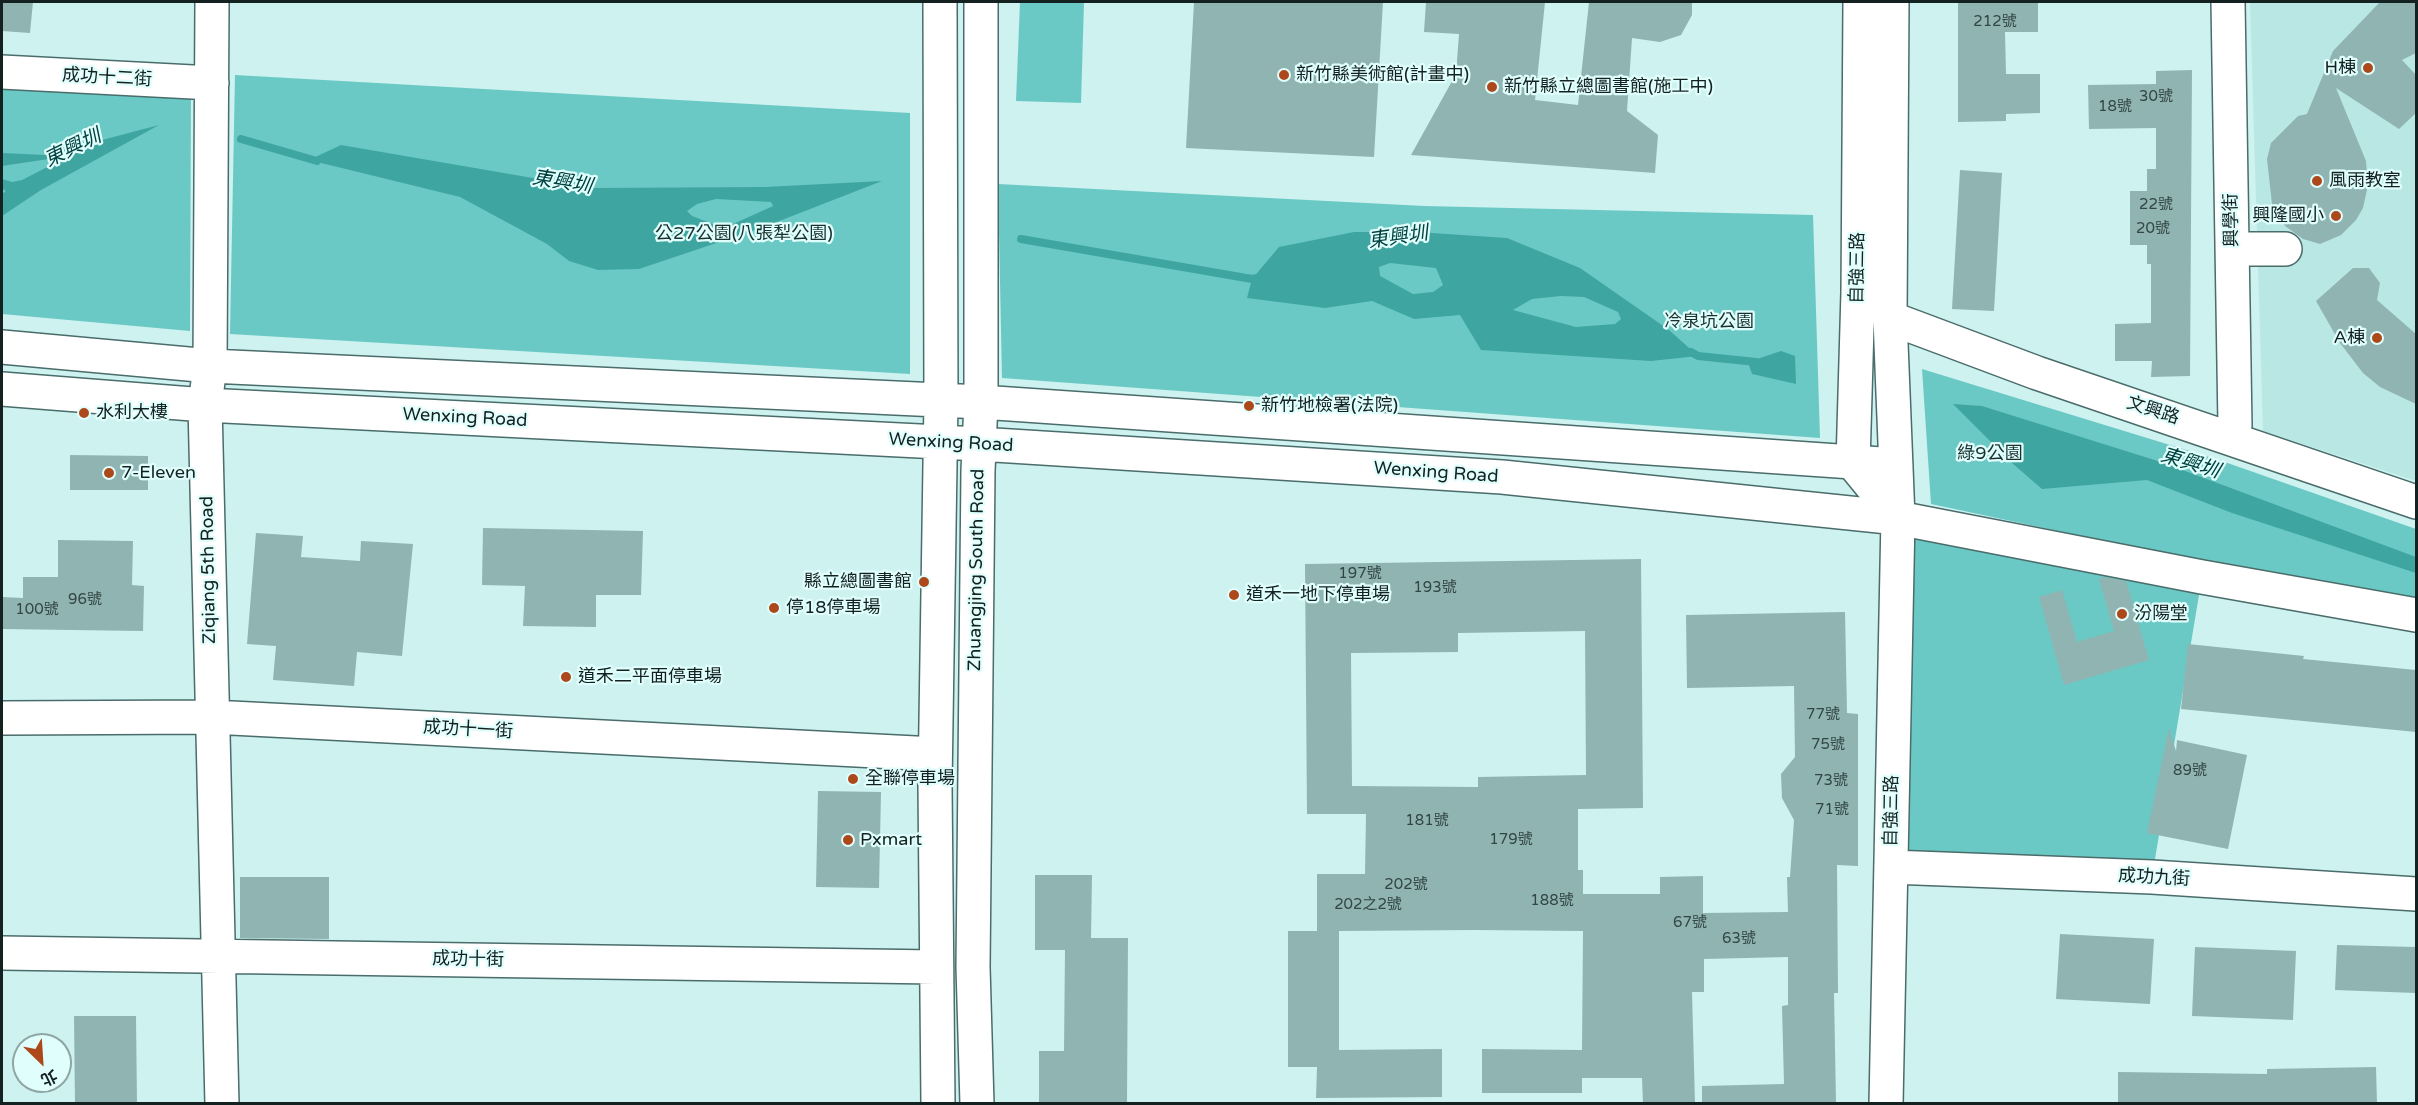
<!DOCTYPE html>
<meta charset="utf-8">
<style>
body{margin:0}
#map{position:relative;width:2418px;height:1105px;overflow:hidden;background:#cdf2f0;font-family:"Varela Round","Noto Sans TC",sans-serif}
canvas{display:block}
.frame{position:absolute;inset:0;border:3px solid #132120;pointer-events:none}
.north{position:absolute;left:12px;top:1033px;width:60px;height:60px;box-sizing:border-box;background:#e0fefc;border:2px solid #8ea6a4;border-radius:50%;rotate:155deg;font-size:16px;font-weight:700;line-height:24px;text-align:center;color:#132120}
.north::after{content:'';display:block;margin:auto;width:21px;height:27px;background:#ad481b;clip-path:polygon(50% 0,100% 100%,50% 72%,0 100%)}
</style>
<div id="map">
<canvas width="2418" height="1105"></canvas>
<div class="frame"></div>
<div class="north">北</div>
</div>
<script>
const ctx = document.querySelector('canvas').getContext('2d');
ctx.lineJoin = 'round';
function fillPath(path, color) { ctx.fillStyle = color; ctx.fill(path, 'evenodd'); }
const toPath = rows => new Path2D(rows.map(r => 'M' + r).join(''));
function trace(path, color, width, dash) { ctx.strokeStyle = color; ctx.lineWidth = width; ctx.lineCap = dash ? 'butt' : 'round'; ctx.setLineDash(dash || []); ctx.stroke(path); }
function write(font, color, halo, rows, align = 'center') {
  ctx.font = font + ' "Varela Round","Noto Sans TC",sans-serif'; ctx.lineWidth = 4.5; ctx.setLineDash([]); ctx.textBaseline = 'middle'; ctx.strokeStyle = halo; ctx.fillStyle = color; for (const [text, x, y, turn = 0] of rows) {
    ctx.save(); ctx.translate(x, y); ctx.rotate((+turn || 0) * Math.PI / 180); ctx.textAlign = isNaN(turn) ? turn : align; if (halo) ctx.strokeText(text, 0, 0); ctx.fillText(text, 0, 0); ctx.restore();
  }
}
const built = toPath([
 [2250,2,2416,2,2416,481,2263,431]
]);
const green = toPath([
 [1020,2,1084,2,1081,103,1016,101],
 [235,75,910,113,910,374,230,334],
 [2,79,191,92,190,331,2,314],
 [998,184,1424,206,1813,215,1820,438,1002,378],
 [1922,369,2219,460,2416,529,2416,607,1931,504],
 [1898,518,2202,577,2152,877,1891,867]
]);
const water = toPath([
 [159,125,41,190,2,216,2,194,6,191,2,189,2,179,12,182,22,180,59,161,62,157,2,166,2,153,45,155],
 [341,145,591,188,765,187,882,181,764,227,639,269,598,270,569,261,547,244,460,197,309,160],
 [716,199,771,202,773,206,733,224,713,224,692,216,687,211,697,204],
 [1354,232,1417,232,1507,238,1580,268,1669,330,1698,356,1651,361,1481,350,1460,315,1414,319,1372,301,1325,308,1247,298,1252,279,1279,247],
 [1390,263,1436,268,1443,285,1433,292,1413,294,1380,276,1379,267],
 [1561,296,1584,297,1618,312,1621,319,1615,324,1576,327,1513,310,1532,299],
 [1781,351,1795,356,1796,384,1752,374,1748,362],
 [1953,404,1982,406,2161,462,2416,557,2416,573,2232,513,2147,480,2042,489,2012,463]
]);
const stream = toPath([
 [241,139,317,161],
 [1021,239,1252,279,1262,277],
 [1691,352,1698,356,1756,362]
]);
const building = toPath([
 [2,2,33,2,30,33,2,31],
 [1194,2,1383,2,1374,157,1186,148],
 [1426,2,1545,2,1535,100,1578,105,1589,2,1692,2,1692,15,1681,35,1660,42,1632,38,1627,111,1658,135,1655,173,1411,155,1456,74,1459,34,1424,32],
 [1958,2,2038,2,2038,32,2005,32,2006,74,2040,74,2040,113,2006,114,2006,121,1958,122],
 [2380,2,2416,2,2416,53,2402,60,2416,75,2416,113,2399,129,2336,88,2366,161,2368,185,2363,208,2356,220,2341,235,2320,244,2303,239,2285,226,2272,204,2267,159,2271,143,2298,116,2307,114,2333,51],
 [2192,70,2190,376,2151,377,2152,361,2115,361,2115,324,2151,323,2151,264,2147,264,2147,245,2130,245,2130,191,2147,191,2147,169,2156,169,2156,128,2089,129,2088,85,2156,84,2156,71],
 [1960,170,2002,173,1994,311,1952,309],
 [2353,268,2369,268,2380,283,2377,300,2416,334,2416,404,2380,387,2363,373,2340,343,2316,301],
 [70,455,148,456,148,490,70,490],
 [483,528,643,531,641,595,596,595,596,627,523,626,525,586,482,585],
 [256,533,303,536,301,557,360,561,361,541,413,544,402,656,357,652,354,686,273,680,276,646,247,644],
 [58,540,133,541,132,585,144,586,143,631,2,629,2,597,23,598,23,577,58,577],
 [1641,559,1643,808,1578,809,1578,870,1583,870,1583,894,1660,894,1660,877,1703,876,1703,913,1788,912,1787,877,1790,877,1794,820,1782,798,1781,774,1795,757,1794,686,1687,688,1686,615,1845,612,1847,713,1858,714,1858,866,1837,865,1838,993,1834,993,1836,1104,1702,1104,1702,1086,1784,1084,1782,1006,1788,1005,1788,957,1704,959,1704,992,1692,992,1695,1104,1643,1104,1642,1078,1582,1078,1582,1093,1482,1093,1482,1049,1582,1050,1583,931,1475,930,1339,931,1339,1050,1442,1049,1442,1097,1316,1098,1317,1067,1288,1067,1288,931,1317,931,1317,874,1365,874,1366,814,1307,814,1305,564],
 [1585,631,1586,775,1478,777,1478,787,1352,786,1351,653,1458,652,1458,633],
 [2104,577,2126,581,2149,660,2064,685,2039,597,2062,590,2077,642,2114,631,2099,579],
 [2188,644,2304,656,2303,659,2416,670,2416,732,2181,709],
 [2169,728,2176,751,2177,740,2247,755,2228,849,2147,833],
 [818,791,881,792,879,888,816,887],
 [1035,875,1092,875,1091,938,1128,938,1127,1104,1039,1104,1039,1051,1064,1051,1065,950,1035,950],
 [240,877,329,877,329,939,240,938],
 [2060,934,2154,939,2150,1004,2056,999],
 [2337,945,2416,947,2416,993,2335,990],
 [2195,947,2296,951,2293,1020,2192,1016],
 [74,1016,136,1016,137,1104,75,1104],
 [2376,1067,2377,1104,2118,1104,2118,1072,2267,1074,2267,1069]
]);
const minor = toPath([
 [212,2,210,366,205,405,222,1104],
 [1860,2,1858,292,1853,463,1898,518],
 [2,72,212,83],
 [2232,249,2285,249],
 [1890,318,2037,373,2416,502],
 [2,347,210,366,981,402,1896,465],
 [2,389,205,405,979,444,1502,477,1898,518,2202,577,2416,615],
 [2228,436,2235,426,2228,2],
 [2,718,212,717,935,754],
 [1891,867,2152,877,2416,894],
 [2,953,935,967],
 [938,1104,935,785,941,400,940,2],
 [977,1104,973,967,978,471,981,402,981,2],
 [1886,1104,1898,518,1890,318,1892,2]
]);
const markers = [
 [2368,68,6,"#ad481b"],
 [1284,75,6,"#ad481b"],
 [1492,87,6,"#ad481b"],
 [2317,181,6,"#ad481b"],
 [2336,216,6,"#ad481b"],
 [2377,338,6,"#ad481b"],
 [1249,406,6,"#ad481b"],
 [84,413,6,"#ad481b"],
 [109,473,6,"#ad481b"],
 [924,582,6,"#ad481b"],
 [1234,595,6,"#ad481b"],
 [774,608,6,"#ad481b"],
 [2122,614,6,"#ad481b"],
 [566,677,6,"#ad481b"],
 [853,779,6,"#ad481b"],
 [848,840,6,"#ad481b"]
];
const numberNames = [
 ["212號",1995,22],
 ["30號",2156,97],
 ["18號",2115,107],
 ["22號",2156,205],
 ["20號",2153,229],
 ["197號",1360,574],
 ["193號",1435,588],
 ["96號",85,600],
 ["100號",37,610],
 ["77號",1823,715],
 ["75號",1828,745],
 ["89號",2190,771],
 ["73號",1831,781],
 ["71號",1832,810],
 ["181號",1427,821],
 ["179號",1511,840],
 ["202號",1406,885],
 ["188號",1552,901],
 ["202之2號",1368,905],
 ["67號",1690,923],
 ["63號",1739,939]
];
const poiNames = [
 ["H棟",2356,68,"right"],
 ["新竹縣美術館(計畫中)",1296,75],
 ["新竹縣立總圖書館(施工中)",1504,87],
 ["風雨教室",2329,181],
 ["興隆國小",2324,216,"right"],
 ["A棟",2365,338,"right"],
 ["新竹地檢署(法院)",1261,406],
 ["水利大樓",96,413],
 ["7-Eleven",121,473],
 ["縣立總圖書館",912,582,"right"],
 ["道禾一地下停車場",1246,595],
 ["停18停車場",786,608],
 ["汾陽堂",2134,614],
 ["道禾二平面停車場",578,677],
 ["全聯停車場",865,779],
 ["Pxmart",860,840]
];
const streetNames = [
 ["成功十二街",107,78,3],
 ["興學街",2232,220,-91],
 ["自強三路",1858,268,-89],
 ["文興路",2153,411,18],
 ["Wenxing Road",465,418,3],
 ["Wenxing Road",951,443,3],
 ["Wenxing Road",1436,473,4],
 ["Ziqiang 5th Road",209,570,-91],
 ["Zhuangjing South Road",977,570,-89],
 ["成功十一街",468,730,3],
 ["自強三路",1892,811,-89],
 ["成功九街",2154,878,3],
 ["成功十街",468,960,1]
];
const parkNames = [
 ["公27公園(八張犁公園)",744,234],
 ["冷泉坑公園",1709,322],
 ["綠9公園",1990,454]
];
const waterNames = [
 ["東興圳",73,149,-26],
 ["東興圳",562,183,9],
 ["東興圳",1398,238,-8],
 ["東興圳",2190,464,17]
];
fillPath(built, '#b9e7e4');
fillPath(green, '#6bc9c5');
fillPath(water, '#3fa5a1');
trace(stream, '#3fa5a1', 8);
fillPath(building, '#90b4b2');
trace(minor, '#4a6c6a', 36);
trace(minor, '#fff', 33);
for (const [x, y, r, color] of markers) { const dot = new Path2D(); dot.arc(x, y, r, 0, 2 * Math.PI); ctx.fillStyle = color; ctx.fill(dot); trace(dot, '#e0fefc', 2); }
write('15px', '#324644', null, numberNames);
write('18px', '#132120', '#e0fefc', poiNames, 'left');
write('18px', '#132120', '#e0fefc', streetNames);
write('18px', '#19302f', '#e0fefc', parkNames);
write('italic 20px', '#014241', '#e0fefc', waterNames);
</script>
